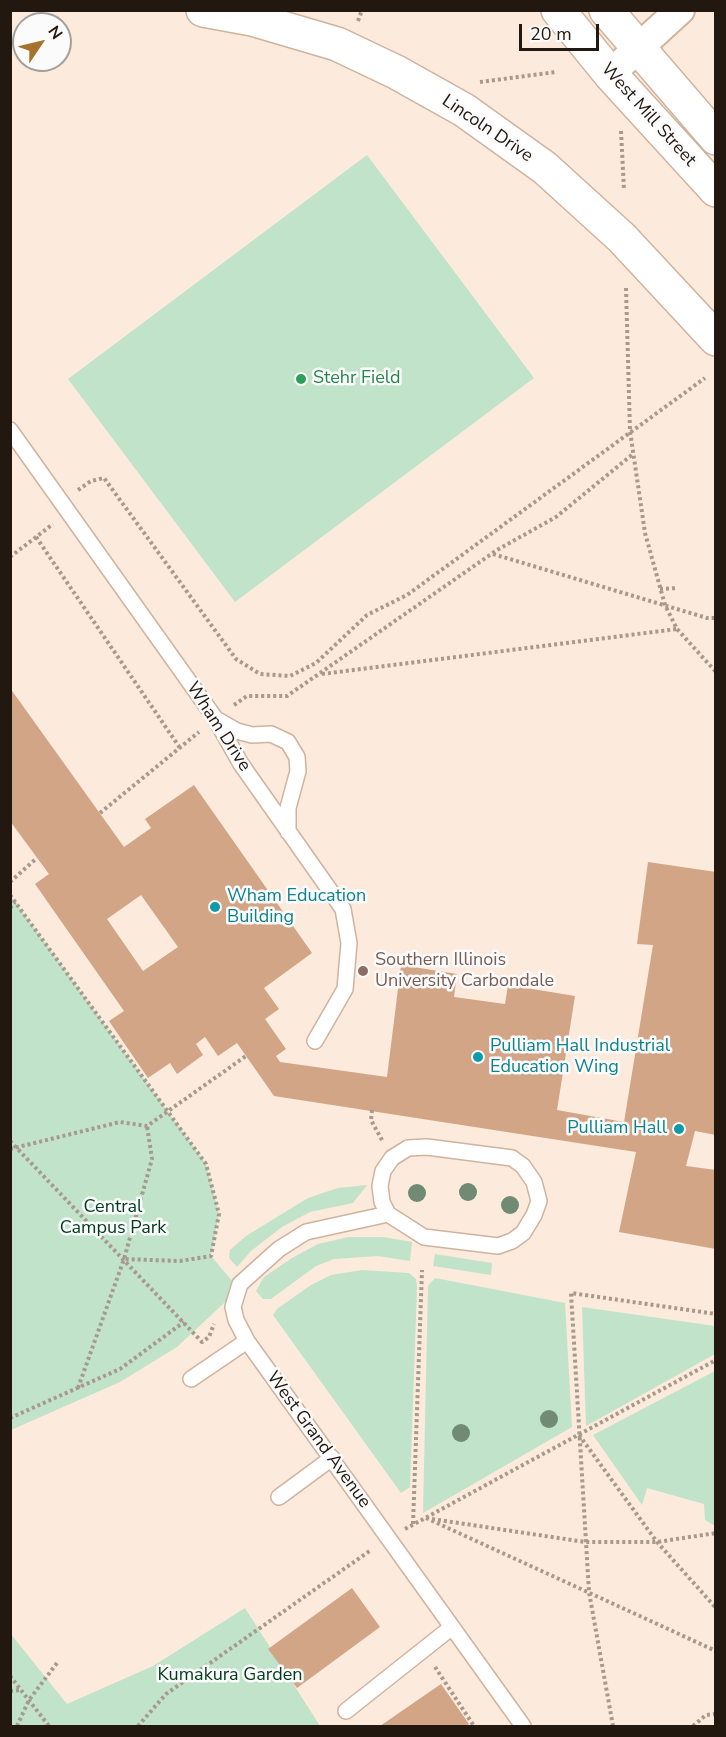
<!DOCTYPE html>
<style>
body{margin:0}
#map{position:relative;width:726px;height:1737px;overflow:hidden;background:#fceadc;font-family:"Nunito Sans",sans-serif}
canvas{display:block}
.frame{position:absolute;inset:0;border:12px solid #221810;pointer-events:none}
.north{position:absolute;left:12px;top:12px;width:60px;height:60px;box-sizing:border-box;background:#fbfbfb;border:2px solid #a4a09d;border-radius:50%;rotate:55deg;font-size:16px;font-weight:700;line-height:24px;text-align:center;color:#221810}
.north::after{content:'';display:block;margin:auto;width:21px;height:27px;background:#a7722c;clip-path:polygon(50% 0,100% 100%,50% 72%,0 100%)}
.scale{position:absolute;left:519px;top:24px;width:80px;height:27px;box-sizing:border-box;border:3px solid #221810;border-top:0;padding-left:8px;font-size:18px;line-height:21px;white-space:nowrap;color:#221810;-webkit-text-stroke:4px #fbfbfb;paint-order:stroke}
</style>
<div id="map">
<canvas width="726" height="1737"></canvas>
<div class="frame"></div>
<div class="north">N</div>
<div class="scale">20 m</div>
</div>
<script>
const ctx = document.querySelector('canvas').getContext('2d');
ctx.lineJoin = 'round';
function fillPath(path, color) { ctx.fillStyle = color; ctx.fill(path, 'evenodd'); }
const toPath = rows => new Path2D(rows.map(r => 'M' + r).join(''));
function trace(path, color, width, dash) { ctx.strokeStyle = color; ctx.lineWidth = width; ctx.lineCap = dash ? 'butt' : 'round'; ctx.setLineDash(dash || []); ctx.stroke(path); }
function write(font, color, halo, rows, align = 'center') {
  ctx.font = font + ' "Nunito Sans",sans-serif'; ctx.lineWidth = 5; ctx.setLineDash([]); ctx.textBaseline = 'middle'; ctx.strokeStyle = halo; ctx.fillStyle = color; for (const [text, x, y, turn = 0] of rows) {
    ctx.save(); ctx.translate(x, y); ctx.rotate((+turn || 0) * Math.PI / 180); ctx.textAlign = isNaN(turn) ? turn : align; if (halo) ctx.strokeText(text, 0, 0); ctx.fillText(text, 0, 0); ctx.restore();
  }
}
const green = toPath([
 [367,155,534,378,235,602,68,379],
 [10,895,206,1164,219,1214,211,1256,239,1289,177,1347,120,1382,11,1430],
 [367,1185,353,1203,310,1212,282,1227,251,1251,237,1267,229,1258,230,1250,246,1236,308,1198,338,1188],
 [349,1237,383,1237,412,1242,410,1261,378,1256,334,1259,316,1266,271,1299,263,1299,256,1291,264,1277,292,1258,318,1244],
 [435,1254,492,1263,491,1275,433,1266],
 [362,1270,409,1273,416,1279,417,1287,410,1487,401,1493,273,1315,277,1309,311,1285,331,1275],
 [435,1278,565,1303,572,1427,423,1513,428,1286],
 [582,1307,715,1326,715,1354,586,1426],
 [715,1371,715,1526,705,1520,704,1504,647,1488,642,1505,593,1435],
 [245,1608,320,1726,11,1726,10,1633,67,1704,153,1666]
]);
const building = toPath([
 [10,688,124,847,151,828,145,819,194,785,312,953,264,988,279,1009,265,1019,286,1049,276,1056,280,1062,387,1077,401,965,457,974,454,997,505,1004,508,985,575,996,557,1110,624,1122,653,945,637,944,648,862,716,872,716,1135,695,1131,686,1166,716,1170,716,1249,619,1232,636,1152,274,1096,237,1043,218,1056,205,1037,196,1044,203,1055,177,1074,170,1063,148,1078,109,1021,124,1011,35,884,49,874,10,821],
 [141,895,178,947,143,971,107,919],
 [352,1588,380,1627,297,1688,268,1649],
 [441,1684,469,1724,466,1726,380,1726]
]);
const path = toPath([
 [358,21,362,10],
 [480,82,556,72],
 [621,131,624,190],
 [626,288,630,431,645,533,665,605,677,629,716,672],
 [78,490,91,481,104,478,236,659,260,674,290,676,316,663,367,615,407,595,705,378],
 [36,537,180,748],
 [493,554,707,618,716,618],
 [10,557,53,524],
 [660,589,678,588],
 [322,674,677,629],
 [234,705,247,696,287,696,497,550,556,517,633,454],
 [100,813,199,732],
 [10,882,37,858],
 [10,895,206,1164,219,1214,211,1256,180,1261,124,1259],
 [10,908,15,902],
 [372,1110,371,1120,383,1142],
 [10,1141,202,1342,209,1337,214,1324],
 [10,1149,120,1122,147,1126,246,1056],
 [78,1388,124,1259,152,1159,147,1126],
 [10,1418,120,1369,184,1322],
 [579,1435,657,1542,716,1608],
 [426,1518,716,1651],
 [432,1519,585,1542,657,1542,716,1533],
 [413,1524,422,1270],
 [405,1529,716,1360],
 [435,1667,474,1726],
 [10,1676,49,1726],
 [10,1691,21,1690],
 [17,1726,29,1700,57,1663],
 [138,1726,166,1694,371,1550],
 [613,1726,589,1592,571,1293,716,1314],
 [693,1726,706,1715,716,1714]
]);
const service = toPath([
 [10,430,215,718,241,764,343,909,349,943,345,989,315,1041],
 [216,719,237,731,252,735,271,734,288,742,297,757,298,771,288,808,288,832],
 [427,1147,512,1158,523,1166,534,1182,539,1201,534,1215,523,1233,512,1241,498,1246,424,1237,388,1214,382,1202,380,1186,383,1171,392,1158,408,1148,427,1147],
 [388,1214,306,1232,279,1249,240,1284,233,1307,236,1320,247,1341,523,1726],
 [191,1379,247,1341],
 [279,1497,332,1458],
 [346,1711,452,1627]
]);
const minor = toPath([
 [610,74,680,10]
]);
const tertiary = toPath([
 [203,10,252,19,337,44,396,72,464,110,545,168,622,238,716,339]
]);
const secondary = toPath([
 [558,10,610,74,716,190],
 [606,10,716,138]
]);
const trees = [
 [468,1192],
 [417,1193],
 [510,1205],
 [549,1419],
 [461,1433]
];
const markers = [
 [301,379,6,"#2e9e5b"],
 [215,907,6,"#0f9aa8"],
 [363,971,6,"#8d6e63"],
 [478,1057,6,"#0f9aa8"],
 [679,1129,6,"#0f9aa8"]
];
const streetNames = [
 ["West Mill Street",648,115,48],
 ["Lincoln Drive",487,129,34],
 ["Wham Drive",218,727,57],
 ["West Grand Avenue",318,1440,54]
];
const leisureNames = [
 ["Stehr Field",313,379]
];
const cultureNames = [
 ["Wham Education",227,897],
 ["Building",227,918],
 ["Pulliam Hall Industrial",490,1047],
 ["Education Wing",490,1068],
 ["Pulliam Hall",667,1129,"right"]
];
const educationNames = [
 ["Southern Illinois",375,961],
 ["University Carbondale",375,982]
];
const parkNames = [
 ["Central",113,1208],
 ["Campus Park",113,1229],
 ["Kumakura Garden",230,1676]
];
fillPath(green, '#c0e3ca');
fillPath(building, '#d1a586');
trace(service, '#cfb39e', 18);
trace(minor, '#cfb39e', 32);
trace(tertiary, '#cfb39e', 36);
trace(secondary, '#cfb39e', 36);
trace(path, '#a8998d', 4, [3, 3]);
trace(service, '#fff', 15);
trace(minor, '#fff', 28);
trace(tertiary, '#fff', 33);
trace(secondary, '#fff', 33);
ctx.fillStyle = '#718a73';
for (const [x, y] of trees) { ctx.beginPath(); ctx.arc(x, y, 9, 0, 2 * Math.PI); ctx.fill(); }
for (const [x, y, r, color] of markers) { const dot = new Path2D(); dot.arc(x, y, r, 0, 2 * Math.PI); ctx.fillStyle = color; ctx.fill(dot); trace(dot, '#fbfbfb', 2); }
write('18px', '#221810', '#fbfbfb', streetNames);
write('18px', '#27864d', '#fbfbfb', leisureNames, 'left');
write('18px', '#0d838f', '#fbfbfb', cultureNames, 'left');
write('18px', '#785e54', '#fbfbfb', educationNames, 'left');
write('18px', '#003b1d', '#fbfbfb', parkNames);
</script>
